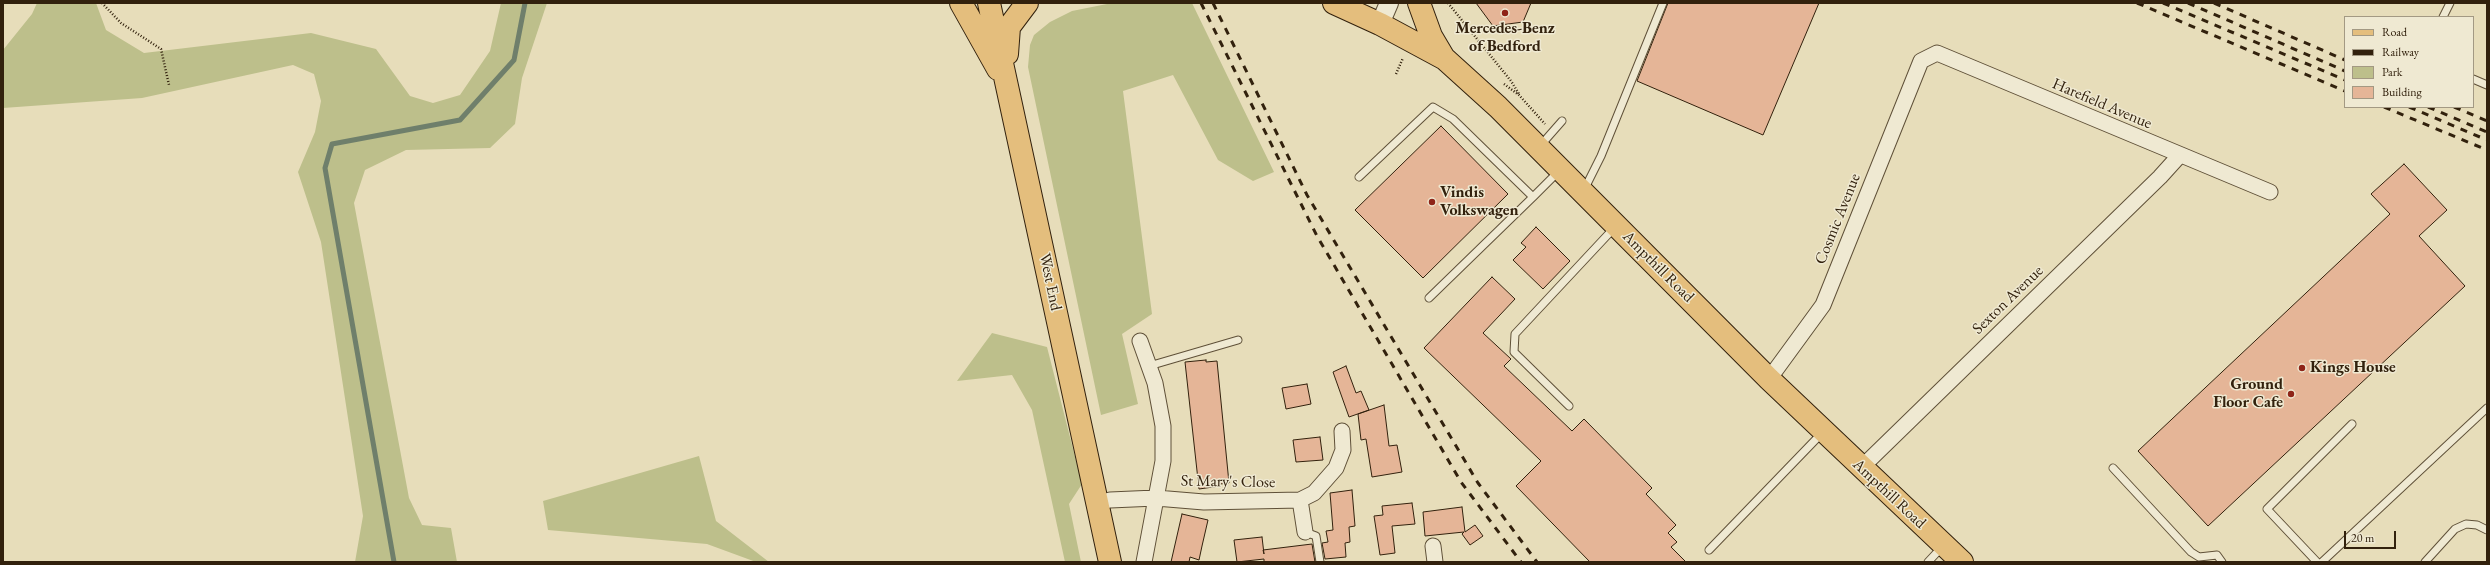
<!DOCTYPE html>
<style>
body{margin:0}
#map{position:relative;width:2490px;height:565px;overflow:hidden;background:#e7ddba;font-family:"EB Garamond",serif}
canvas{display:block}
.frame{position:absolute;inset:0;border:4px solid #32210d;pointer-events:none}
.legend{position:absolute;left:2344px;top:16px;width:130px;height:92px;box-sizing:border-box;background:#efe9d2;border:1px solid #a39983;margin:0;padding:5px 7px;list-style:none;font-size:12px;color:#32210d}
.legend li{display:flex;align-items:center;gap:8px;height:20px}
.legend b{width:20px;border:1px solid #a39983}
.scale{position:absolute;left:2344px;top:531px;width:52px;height:18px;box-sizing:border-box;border:2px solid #32210d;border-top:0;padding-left:5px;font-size:12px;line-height:14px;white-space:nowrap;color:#32210d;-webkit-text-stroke:3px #efe9d2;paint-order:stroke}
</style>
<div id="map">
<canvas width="2490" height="565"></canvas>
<div class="frame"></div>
<ul class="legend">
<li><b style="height:5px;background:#e4be7d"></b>Road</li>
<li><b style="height:5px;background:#32210d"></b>Railway</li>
<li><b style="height:11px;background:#bdbf8b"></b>Park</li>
<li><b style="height:11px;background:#e5b597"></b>Building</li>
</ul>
<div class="scale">20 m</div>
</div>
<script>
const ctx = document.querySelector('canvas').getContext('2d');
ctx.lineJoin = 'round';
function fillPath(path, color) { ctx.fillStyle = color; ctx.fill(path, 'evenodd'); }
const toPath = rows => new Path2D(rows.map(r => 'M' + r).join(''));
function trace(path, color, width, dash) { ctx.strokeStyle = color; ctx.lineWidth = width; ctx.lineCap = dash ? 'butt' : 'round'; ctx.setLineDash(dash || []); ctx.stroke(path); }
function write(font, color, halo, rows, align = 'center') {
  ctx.font = font + ' "EB Garamond",serif'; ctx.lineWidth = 3; ctx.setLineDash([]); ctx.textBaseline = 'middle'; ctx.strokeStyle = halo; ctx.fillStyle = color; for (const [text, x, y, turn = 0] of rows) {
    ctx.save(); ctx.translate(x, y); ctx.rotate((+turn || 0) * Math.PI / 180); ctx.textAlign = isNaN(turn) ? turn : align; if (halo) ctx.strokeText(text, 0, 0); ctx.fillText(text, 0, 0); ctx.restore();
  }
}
const green = toPath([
 [37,3,96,3,106,30,144,53,311,33,376,49,410,96,433,103,460,95,490,51,501,3,547,3,522,78,515,124,490,148,406,150,365,170,354,203,409,498,422,525,451,528,457,562,355,562,363,516,321,242,298,172,315,132,321,101,314,74,293,65,142,98,3,108,3,50,32,14],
 [1112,3,1192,3,1274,172,1253,181,1218,160,1173,75,1123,91,1152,314,1122,334,1138,404,1101,415,1028,67,1030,45,1034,35,1050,22,1072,11],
 [992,333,1047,347,1082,484,1069,504,1081,562,1065,562,1032,410,1012,375,957,381],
 [699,456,716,521,769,562,756,562,707,544,548,530,543,501]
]);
const stream = toPath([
 [394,562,325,168,332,144,460,120,514,60,525,3]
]);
const building = toPath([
 [1476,3,1531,3,1523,22,1493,26,1476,3],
 [1668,3,1819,3,1763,135,1637,81,1668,3],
 [1441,126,1508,194,1423,278,1355,210,1441,126],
 [2404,164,2447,210,2419,236,2465,286,2208,526,2138,451,2390,214,2371,194,2404,164],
 [1536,227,1570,261,1543,289,1513,260,1526,247,1521,243,1536,227],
 [1492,277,1515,299,1483,333,1511,359,1504,366,1572,431,1584,419,1652,488,1646,494,1676,525,1668,533,1677,542,1671,547,1686,562,1590,562,1516,486,1541,461,1424,348,1492,277],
 [1206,360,1206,362,1217,361,1229,483,1220,484,1220,486,1199,489,1185,362,1206,360],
 [1346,366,1356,393,1361,391,1369,410,1349,417,1333,372,1346,366],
 [1307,384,1311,404,1286,409,1282,388,1307,384],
 [1384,405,1389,446,1397,445,1402,472,1372,477,1366,439,1361,440,1358,414,1384,405],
 [1320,437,1323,460,1296,462,1293,440,1320,437],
 [1352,490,1355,526,1349,527,1350,542,1345,543,1346,557,1325,559,1322,543,1328,542,1326,531,1333,530,1330,493,1352,490],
 [1412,503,1415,524,1392,526,1395,553,1380,555,1374,516,1383,515,1382,506,1412,503],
 [1462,507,1465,532,1475,525,1483,536,1470,545,1462,534,1464,532,1425,536,1423,512,1462,507],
 [1182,514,1208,520,1202,546,1199,560,1190,557,1189,562,1171,562,1182,514],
 [1262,537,1264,554,1263,550,1312,544,1315,562,1264,562,1264,559,1237,562,1234,540,1262,537]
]);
const path = toPath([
 [102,3,121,23,161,49,169,85],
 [1448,3,1511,81,1519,94],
 [1396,74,1403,58],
 [1504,84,1519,95,1545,124]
]);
const service = toPath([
 [2443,17,2450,3],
 [2473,79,2487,85],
 [1540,146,1562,121],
 [1359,177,1433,107,1453,119,1533,197,1559,171],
 [1584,190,1601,156,1663,3],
 [1429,298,1533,197],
 [1149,366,1238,340],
 [1569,406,1514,352,1515,334,1615,227],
 [2113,468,2191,552,2199,557,2217,555,2222,562],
 [1305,532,1316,536,1320,562],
 [1709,550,1822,433],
 [1928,562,1942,547],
 [2317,562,2267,509,2352,424],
 [2322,562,2487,408],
 [2425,562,2455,529,2466,524,2477,525,2487,530]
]);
const minor = toPath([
 [1140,341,1155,383,1163,426,1163,461,1144,562],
 [1769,379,1823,305,1921,61,1937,53,2270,192],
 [1861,468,2160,177,2179,156],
 [1300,500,1305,532],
 [1096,503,1110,500,1156,498,1204,502,1300,500,1314,493,1336,468,1343,450,1342,431],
 [1433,546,1435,562]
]);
const tertiary = toPath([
 [1380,24,1389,3]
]);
const primary = toPath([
 [961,3,998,69],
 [989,3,1110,562],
 [1334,3,1380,24,1445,59,1498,107,1769,379,1962,562],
 [1419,3,1431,36,1444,58],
 [1007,54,1009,27,1027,3]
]);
const rail = toPath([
 [1201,3,1317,236,1461,482,1521,562],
 [1213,3,1307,195,1478,483,1537,562],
 [2137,3,2345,91],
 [2163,3,2345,80],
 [2188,3,2345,71],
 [2214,3,2345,60],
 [2384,107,2487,150],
 [2409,107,2487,140],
 [2428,107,2487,132],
 [2454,107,2487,121]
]);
const markers = [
 [1505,13,4,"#8f2418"],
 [1432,202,4,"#8f2418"],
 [2302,368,4,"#8f2418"],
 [2291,394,4,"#8f2418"]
];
const poiNames = [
 ["Mercedes-Benz",1505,29,"center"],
 ["of Bedford",1505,47,"center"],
 ["Vindis",1440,193],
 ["Volkswagen",1440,211],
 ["Kings House",2310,368],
 ["Ground",2283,385,"right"],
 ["Floor Cafe",2283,403,"right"]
];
const streetNames = [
 ["Harefield Avenue",2102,104,23],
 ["Cosmic Avenue",1838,219,-68],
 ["Ampthill Road",1658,267,45],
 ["West End",1050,282,78],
 ["Sexton Avenue",2008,300,-44],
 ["St Mary's Close",1228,482,1],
 ["Ampthill Road",1889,494,43]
];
fillPath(green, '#bdbf8b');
trace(stream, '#6f7f6b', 5);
fillPath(building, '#e5b597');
trace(building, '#32210d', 1);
trace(service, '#5f5038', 9);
trace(minor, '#5f5038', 17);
trace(tertiary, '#5f5038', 20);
trace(primary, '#32210d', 24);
trace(path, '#32210d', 2.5, [1, 2]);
trace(service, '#efe9d2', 7);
trace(minor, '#efe9d2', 15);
trace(tertiary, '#efe9d2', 18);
trace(primary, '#e4be7d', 22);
trace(rail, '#32210d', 3, [7, 7]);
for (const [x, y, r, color] of markers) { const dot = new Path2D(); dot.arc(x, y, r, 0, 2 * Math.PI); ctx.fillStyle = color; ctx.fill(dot); trace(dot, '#efe9d2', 1.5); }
write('bold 16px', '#32210d', '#efe9d2', poiNames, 'left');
write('16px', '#32210d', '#efe9d2', streetNames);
</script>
